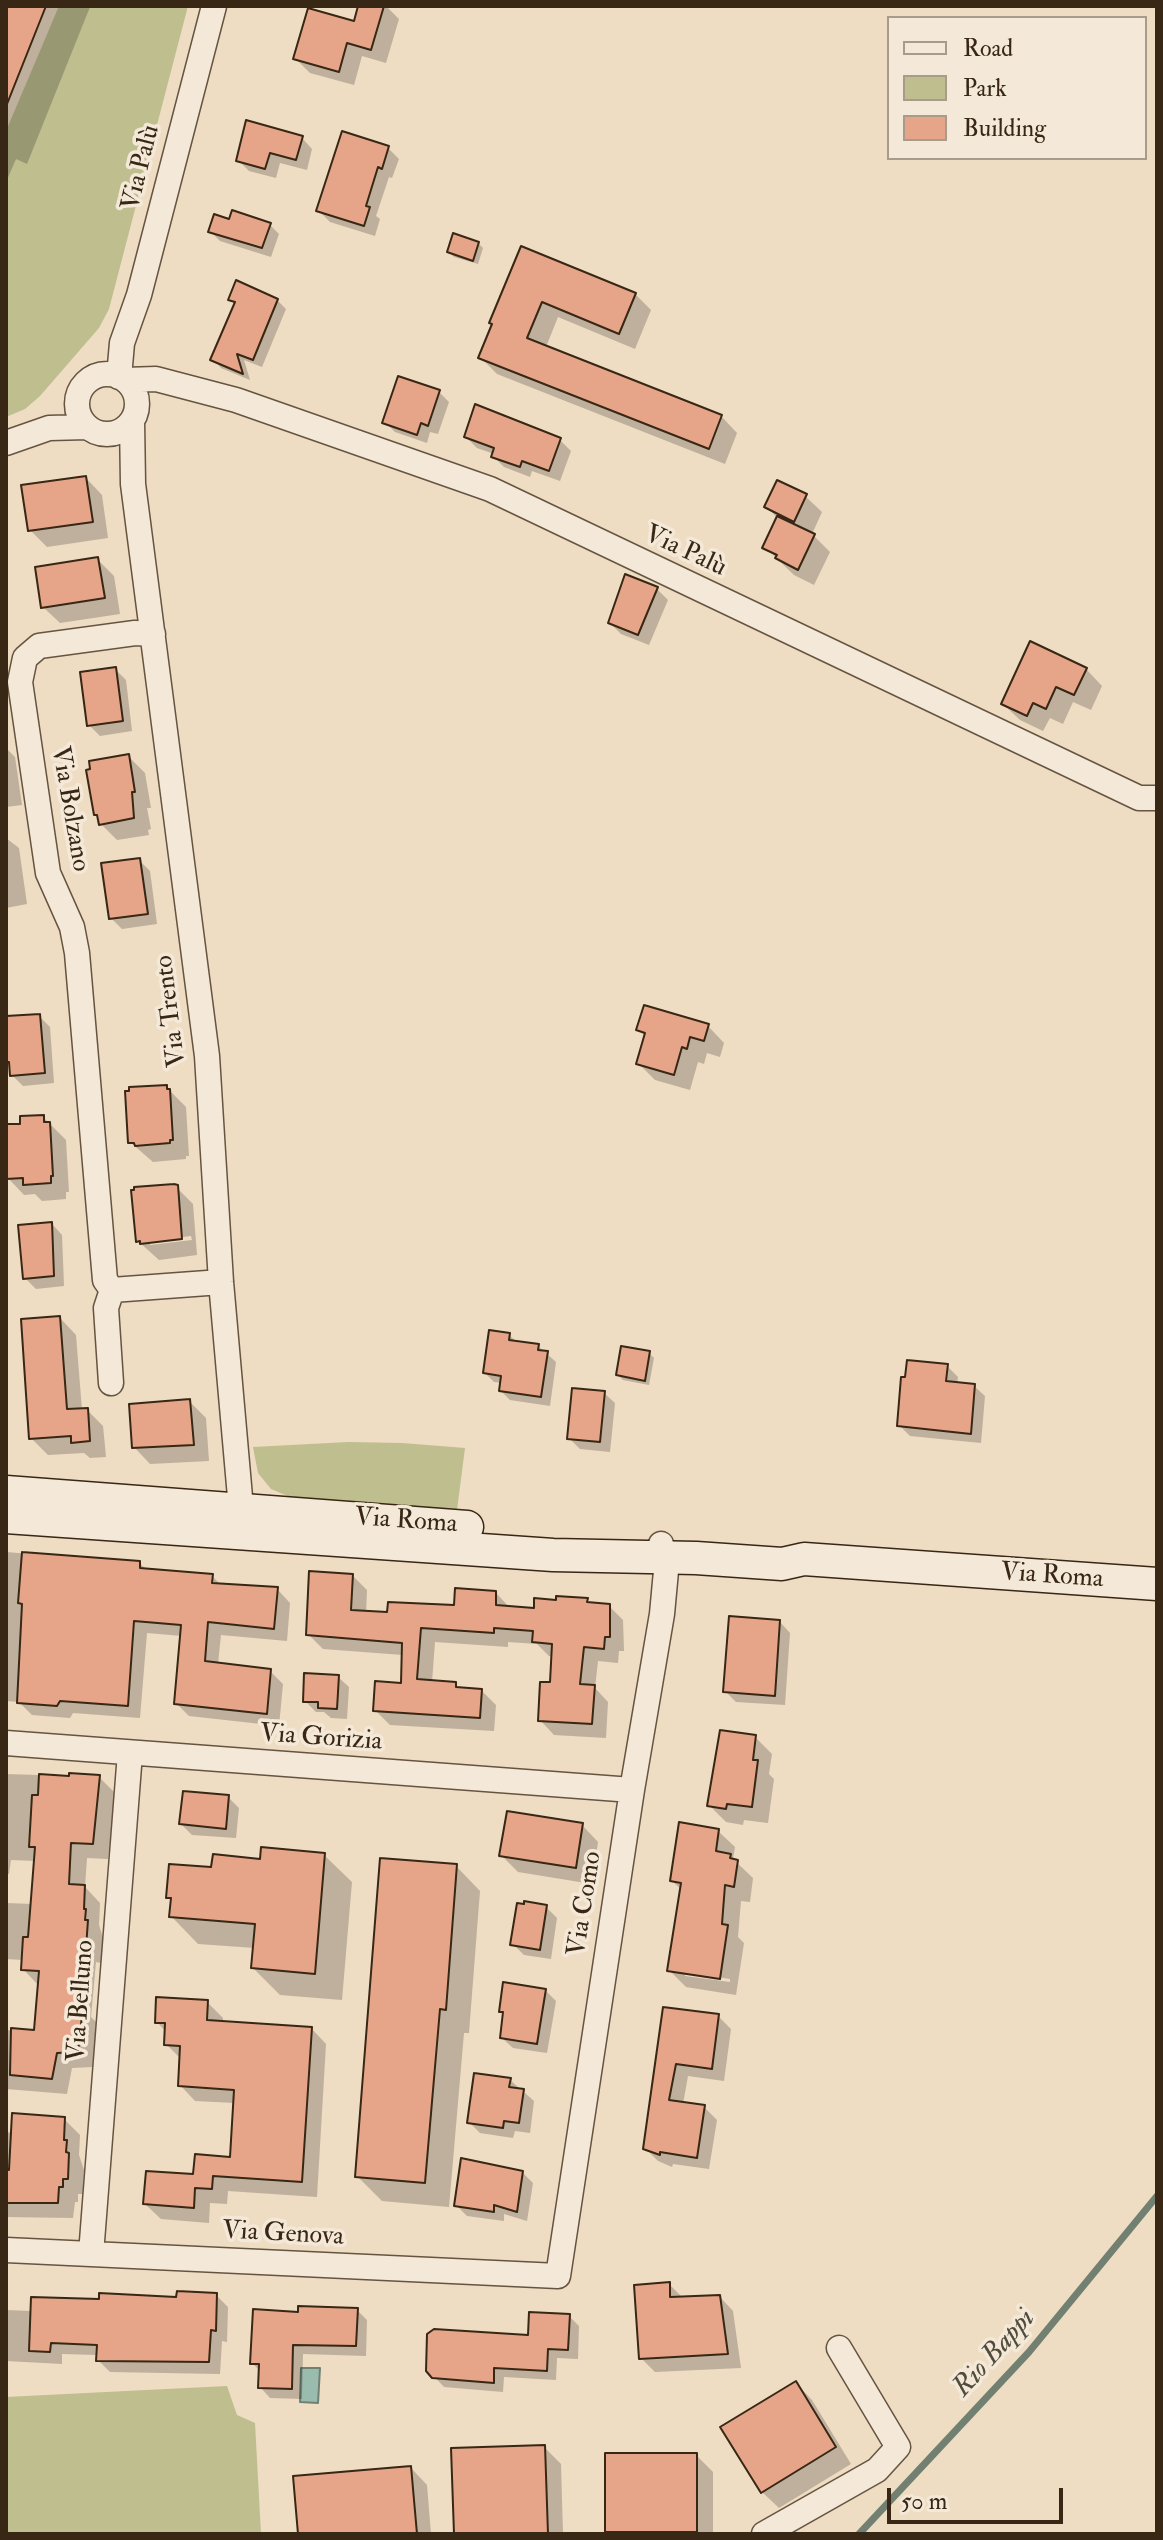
<!DOCTYPE html>
<meta charset="utf-8">
<style>
body{margin:0}
#map{position:relative;width:1163px;height:2540px;overflow:hidden;background:#eedcc3;font-family:"IM FELL Double Pica",serif}
canvas{display:block}
.frame{position:absolute;inset:0;border:8px solid #372714;pointer-events:none}
.legend{position:absolute;left:887px;top:16px;width:260px;height:144px;box-sizing:border-box;background:#f4e8d8;border:2px solid #a89b8a;margin:0;padding:10px 14px;list-style:none;font-size:24px;color:#372714}
.legend li{display:flex;align-items:center;gap:16px;height:40px}
.legend b{width:40px;border:2px solid #a89b8a}
.scale{position:absolute;left:887px;top:2488px;width:176px;height:36px;box-sizing:border-box;border:4px solid #372714;border-top:0;padding-left:10px;font-size:24px;line-height:28px;white-space:nowrap;color:#372714;-webkit-text-stroke:6px #f4e8d8;paint-order:stroke}
</style>
<div id="map">
<canvas width="1163" height="2540"></canvas>
<div class="frame"></div>
<ul class="legend">
<li><b style="height:10px;background:#f4e8d8"></b>Road</li>
<li><b style="height:22px;background:#bfbe8f"></b>Park</li>
<li><b style="height:22px;background:#e6a589"></b>Building</li>
</ul>
<div class="scale">50 m</div>
</div>
<script>
const ctx = document.querySelector('canvas').getContext('2d');
ctx.lineJoin = 'round';
function fillPath(path, color) { ctx.fillStyle = color; ctx.fill(path, 'evenodd'); }
const toPath = rows => new Path2D(rows.map(r => 'M' + r).join(''));
function trace(path, color, width, dash) { ctx.strokeStyle = color; ctx.lineWidth = width; ctx.lineCap = dash ? 'butt' : 'round'; ctx.setLineDash(dash || []); ctx.stroke(path); }
function write(font, color, halo, rows, align = 'center') {
  ctx.font = font + ' "IM FELL Double Pica",serif'; ctx.lineWidth = 7; ctx.setLineDash([]); ctx.textBaseline = 'middle'; ctx.strokeStyle = halo; ctx.fillStyle = color; for (const [text, x, y, turn = 0] of rows) {
    ctx.save(); ctx.translate(x, y); ctx.rotate((+turn || 0) * Math.PI / 180); ctx.textAlign = isNaN(turn) ? turn : align; if (halo) ctx.strokeText(text, 0, 0); ctx.fillText(text, 0, 0); ctx.restore();
  }
}
const green = toPath([
 [59,6,188,6,109,309,99,328,40,396,25,409,6,417,6,131],
 [348,1442,402,1443,465,1448,457,1510,295,1499,271,1489,258,1473,253,1447],
 [227,2386,237,2415,255,2423,261,2534,6,2534,6,2397]
]);
const water = toPath([
 [301,2368,320,2368,318,2403,300,2402,301,2368]
]);
const shadow = toPath([
 [6,6,90,7,27,164,16,159,6,182],
 [360,6,386,6,399,19,386,63,362,56,354,85,310,73,295,58,355,23],
 [302,138,312,149,307,170,280,163,276,178,249,171,238,160],
 [388,148,399,159,392,178,389,177,376,216,380,219,375,236,330,222,319,211],
 [230,222,269,224,279,234,271,257,220,241,210,231],
 [478,243,483,248,478,264,454,257,449,252],
 [522,248,635,294,651,310,635,349,558,317,546,347,721,416,737,433,725,464,497,374,481,358],
 [231,299,277,300,286,309,262,367,244,360,250,380,221,368,213,359,236,305],
 [439,392,449,402,438,434,430,432,427,443,395,432,385,422],
 [466,437,560,440,571,451,560,481,532,471,530,477,504,467,493,456,494,454,477,448],
 [86,478,102,495,108,538,47,547,30,530],
 [805,496,822,512,812,534,830,552,814,585,794,575,765,547,778,519,767,507],
 [97,559,114,576,120,614,60,623,43,607],
 [657,589,668,600,649,645,621,634,610,623],
 [115,669,126,680,132,731,100,736,89,725],
 [1086,669,1102,686,1091,710,1073,702,1063,724,1050,718,1043,731,1020,720,1003,704],
 [6,748,15,757,22,805,6,807],
 [128,756,145,773,151,808,147,808,151,829,148,830,149,835,117,840,101,824,96,814],
 [6,838,19,848,27,904,6,908],
 [139,860,150,871,157,924,122,929,111,918],
 [39,1016,50,1027,54,1083,23,1086,12,1075],
 [708,1026,724,1043,720,1057,707,1053,704,1064,698,1062,690,1090,655,1080,638,1063,646,1037,639,1030],
 [166,1087,186,1107,189,1156,186,1156,186,1159,153,1162,130,1142],
 [43,1117,66,1140,69,1192,66,1192,66,1199,42,1201,35,1194,24,1195,8,1178,6,1126,22,1126],
 [177,1188,193,1204,197,1255,159,1260,138,1241],
 [191,1236,192,1240,150,1245,150,1241],
 [52,1224,62,1235,64,1286,36,1289,25,1278],
 [60,1318,76,1335,82,1410,87,1410,103,1426,106,1457,90,1458,84,1453,48,1455,31,1438],
 [509,1335,518,1343,538,1346,556,1362,550,1406,510,1400,501,1391,502,1383,494,1382,485,1373],
 [649,1353,654,1358,649,1385,623,1380,618,1375],
 [947,1366,958,1377,957,1384,974,1386,985,1396,981,1443,910,1436,899,1425],
 [604,1393,615,1403,610,1452,580,1449,569,1438],
 [189,1401,206,1418,209,1461,150,1464,134,1447],
 [6,1552,139,1563,147,1570,212,1576,221,1585,277,1589,290,1603,287,1641,221,1635,218,1664,270,1671,283,1684,279,1726,189,1716,176,1703,182,1636,147,1633,140,1718,73,1713,70,1718,32,1715,19,1702,6,1701],
 [353,1576,367,1590,366,1613,389,1615,455,1608,496,1593,511,1609,536,1610,587,1600,591,1604,609,1606,623,1620,624,1651,619,1651,618,1663,598,1661,595,1688,608,1702,606,1738,554,1735,540,1720,552,1684,554,1656,549,1656,537,1644,508,1642,508,1647,435,1642,432,1682,455,1684,461,1689,481,1690,496,1705,494,1731,390,1725,375,1710,403,1685,403,1655,323,1649,308,1634],
 [780,1622,790,1633,785,1705,736,1702,725,1691],
 [338,1677,349,1687,347,1719,331,1718,324,1712,316,1712,305,1701],
 [755,1737,772,1754,769,1774,774,1779,768,1823,744,1820,743,1825,726,1822,710,1806],
 [6,1774,99,1777,115,1793,108,1859,87,1858,85,1887,100,1903,99,1925,103,1938,101,1963,96,1962,91,2017,98,2024,93,2067,72,2068,67,2094,6,2089,6,2030,35,2032,39,1986,23,1969,23,1960,6,1959,6,1903,33,1904,36,1861,11,1860,9,1874,6,1874],
 [228,1797,239,1808,236,1838,192,1835,181,1824],
 [582,1825,598,1842,592,1884,518,1872,502,1856],
 [718,1831,735,1847,733,1859,753,1878,750,1902,741,1901,738,1937,744,1943,736,1995,686,1987,669,1970,682,1890,672,1881],
 [685,1972,730,1979,730,1982,685,1976],
 [324,1855,352,1882,342,2000,280,1995,253,1968,255,1948,198,1944,171,1916,172,1901,168,1897,213,1870],
 [456,1866,480,1891,469,2033,464,2033,449,2207,382,2201,357,2176],
 [546,1907,557,1918,551,1959,524,1955,513,1944],
 [546,1991,556,2001,547,2053,513,2048,502,2038,505,2014,501,2011],
 [207,2002,223,2018,223,2023,311,2028,326,2044,317,2197,228,2191,227,2204,210,2203,209,2223,161,2219,145,2204,231,2159,235,2103,195,2101,180,2085,182,2060,166,2044,166,2032,157,2022],
 [665,2009,718,2016,731,2029,724,2081,688,2076,683,2104,704,2107,717,2120,709,2169,673,2164,672,2167,658,2161,645,2148],
 [510,2080,534,2101,530,2133,515,2131,513,2138,480,2133,469,2122],
 [64,2119,80,2135,79,2155,84,2170,83,2194,78,2194,78,2202,75,2202,73,2218,6,2217,6,2132,13,2133],
 [522,2172,533,2183,527,2221,504,2214,504,2221,467,2216,456,2205],
 [669,2284,683,2298,720,2297,733,2311,741,2368,655,2372,641,2358],
 [216,2295,228,2307,227,2342,222,2341,220,2374,110,2372,98,2360,98,2355,62,2354,62,2364,6,2361,6,2310,32,2311,101,2301],
 [357,2310,367,2320,366,2356,303,2354,302,2399,270,2398,260,2387,260,2371,252,2363,299,2314],
 [569,2316,579,2326,578,2359,557,2358,556,2380,504,2377,503,2392,444,2387,428,2370,530,2337],
 [796,2383,812,2400,851,2464,779,2508,762,2492],
 [544,2447,561,2464,563,2534,456,2534],
 [696,2455,713,2472,713,2534,610,2534,607,2531],
 [411,2468,427,2485,431,2534,300,2534]
]);
const stream = toPath([
 [859,2534,1029,2352,1157,2196]
]);
const building = toPath([
 [6,6,46,6,7,104,6,104,6,6],
 [358,6,384,6,371,50,347,43,339,72,293,59,308,8,354,21,358,6],
 [246,120,303,136,296,160,270,153,265,169,236,161,246,120],
 [342,131,389,146,382,169,378,167,366,206,370,207,364,226,316,211,342,131],
 [232,210,271,223,262,248,208,232,214,214,229,219,232,210],
 [453,233,479,242,473,261,447,252,453,233],
 [521,246,636,293,619,334,542,302,527,338,722,415,709,449,478,358,492,324,489,323,521,246],
 [236,280,278,299,253,360,237,354,243,374,210,360,235,302,228,300,236,280],
 [398,376,440,390,428,426,421,423,417,435,382,423,398,376],
 [475,404,561,438,549,471,522,461,520,467,491,457,494,448,464,437,475,404],
 [86,476,93,522,28,531,21,485,86,476],
 [777,480,807,494,794,522,764,507,777,480],
 [777,516,815,534,798,570,775,558,777,555,762,548,777,516],
 [98,557,105,598,41,608,35,567,98,557],
 [625,574,658,587,638,635,608,623,625,574],
 [1030,641,1087,668,1074,695,1056,687,1046,709,1033,703,1027,716,1001,704,1030,641],
 [116,667,123,721,87,726,80,672,116,667],
 [129,754,135,792,132,792,134,818,99,825,97,815,94,815,86,770,90,769,89,761,129,754],
 [140,858,148,914,109,919,101,863,140,858],
 [644,1005,709,1024,704,1041,690,1037,687,1049,682,1047,674,1075,636,1064,645,1033,636,1030,644,1005],
 [40,1014,45,1073,10,1076,9,1062,6,1062,6,1016,40,1014],
 [167,1085,167,1089,170,1089,173,1140,170,1140,170,1143,135,1146,134,1143,128,1143,125,1091,129,1091,129,1087,167,1085],
 [44,1115,44,1122,50,1122,53,1176,51,1176,51,1183,23,1185,23,1178,6,1179,6,1124,20,1124,20,1116,44,1115],
 [174,1184,178,1185,182,1239,140,1244,140,1241,136,1242,131,1190,134,1190,134,1187,174,1184],
 [52,1222,54,1276,23,1279,18,1225,52,1222],
 [60,1316,67,1409,88,1408,90,1441,71,1443,71,1436,29,1439,21,1319,60,1316],
 [489,1330,510,1333,509,1340,539,1344,538,1350,548,1351,541,1397,499,1391,501,1376,483,1373,489,1330],
 [621,1346,650,1351,645,1381,616,1375,621,1346],
 [907,1360,948,1364,946,1381,975,1384,971,1434,897,1426,901,1377,905,1377,907,1360],
 [572,1388,605,1391,600,1442,567,1439,572,1388],
 [190,1399,194,1445,132,1448,129,1404,190,1399],
 [22,1552,140,1561,140,1568,213,1574,212,1583,278,1587,274,1629,208,1622,205,1661,271,1669,267,1714,174,1704,181,1625,134,1621,128,1706,60,1701,57,1706,17,1703,22,1604,18,1603,22,1552],
 [309,1571,353,1574,351,1610,387,1612,388,1602,454,1605,455,1588,496,1591,496,1605,534,1608,534,1598,556,1600,556,1596,588,1598,587,1602,610,1604,610,1637,605,1637,604,1649,584,1647,580,1684,595,1685,592,1724,538,1721,540,1682,550,1682,552,1644,532,1642,533,1631,494,1628,494,1633,421,1628,417,1679,456,1682,456,1687,482,1689,480,1718,373,1711,375,1681,401,1683,402,1643,306,1635,309,1571],
 [729,1616,780,1620,775,1696,723,1692,729,1616],
 [304,1673,339,1675,337,1709,318,1708,318,1702,303,1702,304,1673],
 [720,1730,756,1735,753,1760,758,1760,752,1807,727,1804,726,1809,707,1806,720,1730],
 [69,1773,100,1775,93,1844,71,1843,69,1884,85,1885,84,1909,86,1909,85,1920,88,1920,86,1948,80,1948,76,2006,83,2006,78,2052,57,2053,52,2079,10,2075,11,2028,34,2030,39,1971,21,1970,23,1937,28,1937,35,1847,29,1847,32,1795,38,1795,39,1774,69,1776,69,1773],
 [183,1791,229,1795,226,1829,179,1824,183,1791],
 [507,1811,583,1823,576,1868,499,1856,507,1811],
 [679,1822,719,1829,716,1851,731,1854,730,1858,738,1860,734,1887,725,1885,722,1924,728,1925,720,1979,667,1971,681,1883,670,1881,679,1822],
 [261,1847,325,1853,315,1974,251,1968,255,1924,169,1917,171,1898,166,1898,169,1864,211,1867,213,1854,260,1859,261,1847],
 [380,1858,457,1864,446,2010,440,2009,425,2183,355,2177,380,1858],
 [524,1901,547,1905,540,1950,510,1945,517,1903,524,1904,524,1901],
 [503,1982,546,1989,537,2044,500,2038,503,2012,499,2012,503,1982],
 [156,1997,208,2000,207,2020,312,2027,302,2182,213,2176,212,2189,195,2188,194,2208,143,2204,146,2171,193,2174,195,2154,230,2157,234,2090,178,2086,180,2046,164,2045,165,2023,155,2023,156,1997],
 [663,2007,719,2014,712,2069,676,2064,669,2100,705,2105,697,2158,660,2152,660,2155,643,2149,663,2007],
 [474,2073,511,2078,509,2087,524,2089,519,2123,504,2121,503,2128,467,2123,474,2073],
 [12,2113,65,2117,64,2140,67,2140,66,2152,69,2153,68,2179,63,2179,63,2187,59,2187,58,2203,6,2203,6,2169,9,2170,12,2113],
 [461,2158,523,2171,517,2212,494,2205,494,2212,454,2206,461,2158],
 [670,2282,670,2297,720,2295,728,2354,639,2359,634,2285,670,2282],
 [177,2291,217,2293,216,2331,211,2330,209,2362,96,2361,97,2345,51,2343,50,2352,29,2351,31,2297,99,2299,99,2293,176,2297,177,2291],
 [298,2306,358,2308,356,2346,293,2345,292,2389,258,2388,259,2364,250,2364,253,2309,298,2312,298,2306],
 [529,2312,570,2314,568,2350,548,2349,547,2371,494,2368,494,2383,432,2378,426,2371,427,2334,434,2329,528,2335,529,2312],
 [796,2381,836,2447,761,2493,720,2427,796,2381],
 [545,2445,548,2534,454,2534,451,2448,545,2445],
 [605,2453,697,2453,697,2532,605,2532,605,2453],
 [411,2466,417,2534,298,2534,293,2476,411,2466]
]);
const street = toPath([
 '77 404a30 30 0 1 1 60 0a30 30 0 1 1-60 0Z',
 [119,377,122,343,139,295,214,6],
 [125,380,156,379,236,400,490,489,1139,798,1157,798],
 [132,421,133,484,207,1056,221,1282,240,1497,238,1527],
 [6,443,49,428,87,427],
 [153,634,135,633,39,646,25,658,20,682,48,873,72,927,77,953,105,1280,112,1290,221,1282],
 [111,1383,106,1308,112,1290],
 [6,1743,632,1790],
 [6,2250,558,2276,632,1790,662,1614,666,1571,661,1544],
 [91,2254,130,1753],
 [764,2534,877,2470,898,2447,839,2348]
]);
const secondary = toPath([
 [6,1492,467,1527],
 [6,1517,553,1555,696,1558,782,1564,804,1559,1157,1584]
]);
const streetNames = [
 ["Via Palù",142,168,-76],
 ["Via Palù",685,552,25],
 ["Via Bolzano",69,809,80],
 ["Via Trento",172,1011,-97],
 ["Via Roma",406,1522,4],
 ["Via Roma",1052,1577,4],
 ["Via Gorizia",321,1739,4],
 ["Via Como",586,1904,-81],
 ["Via Belluno",82,2001,-86],
 ["Via Genova",283,2235,3]
];
const waterNames = [
 ["Rio Bappi",995,2354,-48]
];
fillPath(green, '#bfbe8f');
fillPath(water, '#9abcaf');
trace(water, '#728071', 2);
fillPath(shadow, '#0003');
trace(stream, '#728071', 7);
fillPath(building, '#e6a589');
trace(building, '#372714', 2);
trace(street, '#655440', 27);
trace(secondary, '#372714', 35);
trace(street, '#f4e8d8', 24);
trace(secondary, '#f4e8d8', 32);
write('26px', '#372714', '#f4e8d8', streetNames);
write('italic 28px', '#504c3b', '#f4e8d8', waterNames);
</script>
